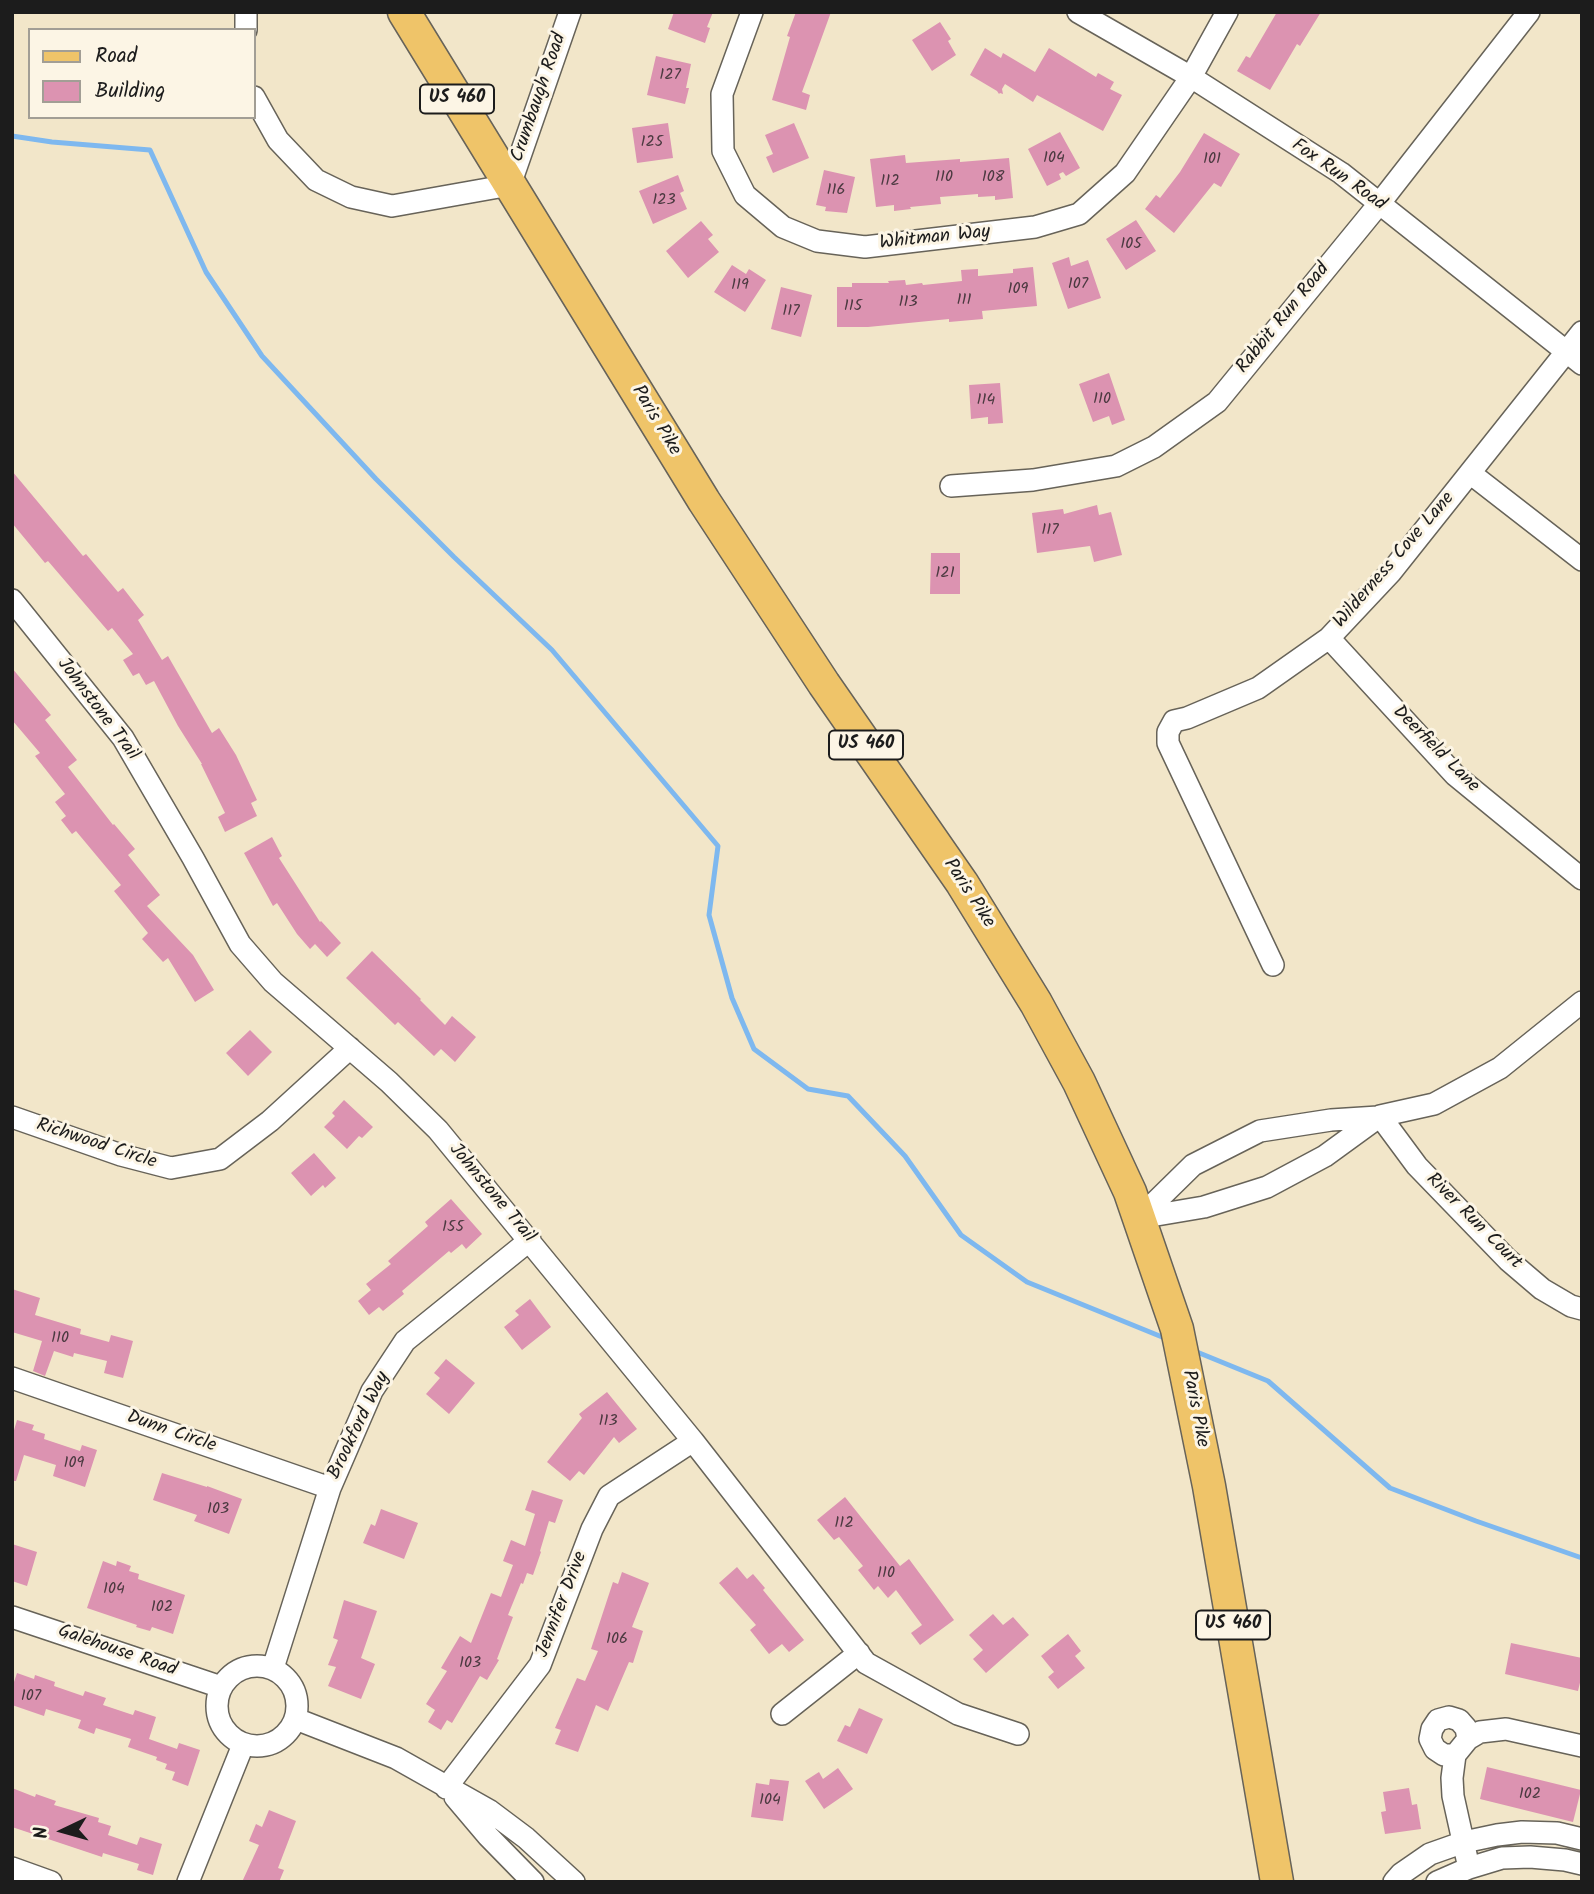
<!DOCTYPE html>
<style>
body{margin:0}
#map{position:relative;width:1594px;height:1894px;overflow:hidden;background:#f2e6c9;font-family:Kalam,sans-serif}
canvas{display:block}
.frame{position:absolute;inset:0;border:14px solid #1c1c1c;pointer-events:none}
.legend{position:absolute;left:28px;top:28px;width:228px;height:91px;box-sizing:border-box;background:#fcf5e5;border:2px solid #a29e95;margin:0;padding:9px 12px;list-style:none;font-size:21px;color:#1c1c1c}
.legend li{display:flex;align-items:center;gap:14px;height:35px}
.legend b{width:35px;border:2px solid #a29e95}
.north{position:absolute;left:28px;top:1796px;width:70px;height:70px;-webkit-text-stroke:5px #fcf5e5;paint-order:stroke;rotate:265deg;font-size:19px;font-weight:700;line-height:28px;text-align:center;color:#1c1c1c}
.north::after{content:'';display:block;margin:auto;width:24px;height:32px;background:#1c1c1c;clip-path:polygon(50% 0,100% 100%,50% 72%,0 100%)}
</style>
<div id="map">
<canvas width="1594" height="1894"></canvas>
<div class="frame"></div>
<ul class="legend">
<li><b style="height:9px;background:#efc469"></b>Road</li>
<li><b style="height:19px;background:#dc93b1"></b>Building</li>
</ul>
<div class="north">N</div>
</div>
<script>
const ctx = document.querySelector('canvas').getContext('2d');
ctx.lineJoin = 'round';
const toPath = rows => new Path2D(rows.map(r => 'M' + r).join(''));
function trace(path, color, width, dash) { ctx.strokeStyle = color; ctx.lineWidth = width; ctx.lineCap = dash ? 'butt' : 'round'; ctx.setLineDash(dash || []); ctx.stroke(path); }
function fillPath(path, color) { ctx.fillStyle = color; ctx.fill(path, 'evenodd'); }
function write(font, color, halo, rows, align = 'center') {
  ctx.font = font + ' Kalam,sans-serif'; ctx.lineWidth = 6; ctx.setLineDash([]); ctx.textBaseline = 'middle'; ctx.strokeStyle = halo; ctx.fillStyle = color; for (const [text, x, y, turn = 0] of rows) {
    ctx.save(); ctx.translate(x, y); ctx.rotate((+turn || 0) * Math.PI / 180); ctx.textAlign = isNaN(turn) ? turn : align; if (halo) ctx.strokeText(text, 0, 0); ctx.fillText(text, 0, 0); ctx.restore();
  }
}
const stream = toPath([
 [12,136,52,142,150,150,206,272,262,356,376,479,454,557,552,650,718,846,709,915,732,998,754,1049,808,1089,848,1096,905,1156,961,1235,1027,1282,1167,1339],
 [1192,1350,1268,1381,1390,1488,1476,1521,1582,1558]
]);
const building = toPath([
 [674,12,713,12,707,27,710,28,705,43,668,29],
 [796,12,831,12,802,92,810,95,806,110,772,100,790,37,787,36],
 [1277,12,1321,12,1300,46,1297,44,1270,90,1237,71,1246,56,1250,58],
 [940,22,951,39,948,41,956,55,932,71,912,40],
 [985,48,1001,58,1003,53,1035,72,1049,48,1096,77,1098,73,1114,82,1110,89,1122,95,1103,131,1037,95,1033,102,1005,84,1002,89,1003,94,1000,93,999,94,997,91,970,75],
 [656,56,691,64,686,88,689,88,685,104,647,95],
 [668,123,673,158,637,163,632,128],
 [794,123,809,158,773,173,766,157,773,154,765,135],
 [1060,132,1080,168,1066,176,1063,172,1059,174,1061,179,1047,186,1028,149],
 [1204,133,1240,154,1221,187,1214,183,1174,233,1145,209,1156,195,1160,198,1180,172],
 [905,155,906,163,960,159,960,162,1009,158,1013,198,995,200,995,196,978,197,978,194,940,197,941,204,910,207,911,209,894,211,894,205,876,207,870,159],
 [824,170,855,177,847,213,825,211,826,207,816,205],
 [678,175,684,191,680,193,687,209,653,224,639,191],
 [1136,220,1156,251,1126,270,1106,239],
 [701,221,713,235,708,239,719,252,688,278,666,251],
 [1069,257,1071,266,1088,260,1101,298,1068,309,1052,263],
 [732,265,746,274,749,269,766,280,745,312,714,292],
 [1033,267,1037,306,982,311,983,319,949,322,949,319,868,327,837,327,837,287,852,287,852,283,889,283,888,281,905,280,906,285,922,283,923,285,962,281,961,270,978,269,978,276,1013,273,1013,269],
 [781,287,812,295,801,337,771,329],
 [1109,373,1125,420,1112,425,1109,416,1093,422,1079,384],
 [1000,383,1003,423,988,424,988,417,971,419,969,385],
 [12,471,83,556,86,554,118,592,123,588,144,615,138,620,162,660,168,656,212,733,219,728,236,755,257,800,251,803,257,816,225,832,218,817,225,813,201,764,202,764,178,726,154,681,146,685,139,673,133,676,123,660,133,654,112,628,108,631,48,561,45,563,12,523],
 [1097,505,1099,515,1111,512,1122,555,1094,562,1090,546,1037,553,1032,513,1063,509,1064,514],
 [931,553,960,553,960,594,930,594],
 [12,668,51,715,45,720,77,760,68,767,113,825,114,824,135,849,128,855,160,895,147,906,193,955,214,990,195,1002,168,958,163,962,142,939,148,933,114,891,121,885,76,831,72,834,61,820,66,816,55,802,65,794,35,756,40,753,12,720],
 [272,837,282,856,279,858,320,922,321,921,341,943,327,957,315,944,310,949,297,934,277,903,273,906,244,853],
 [372,951,421,999,420,1000,445,1025,452,1016,476,1037,455,1062,441,1049,434,1056,398,1022,395,1025,346,978],
 [250,1030,272,1052,248,1076,226,1053],
 [344,1100,373,1127,362,1138,359,1136,347,1149,324,1127,335,1116,332,1113],
 [314,1153,336,1178,325,1188,323,1185,311,1196,291,1173],
 [451,1199,482,1234,466,1249,462,1244,451,1253,449,1251,402,1291,404,1294,383,1311,379,1307,369,1315,358,1301,371,1290,366,1284,391,1264,388,1261,428,1226,425,1222],
 [12,1289,40,1298,35,1315,81,1329,80,1334,109,1342,111,1335,133,1341,123,1378,104,1373,107,1361,74,1353,73,1357,54,1351,45,1376,33,1371,42,1341,12,1332],
 [530,1299,551,1327,522,1350,504,1327,519,1315,515,1311],
 [446,1359,475,1383,449,1414,426,1394,440,1378,434,1373],
 [607,1392,637,1429,619,1443,614,1437,584,1475,579,1471,570,1481,547,1462,582,1418,579,1414],
 [17,1420,34,1425,32,1430,45,1434,44,1439,80,1451,82,1445,97,1450,85,1487,53,1476,56,1465,24,1455,16,1481,12,1481,12,1437],
 [162,1473,207,1487,207,1486,242,1499,229,1534,194,1521,197,1515,153,1500],
 [532,1490,563,1500,555,1523,549,1521,540,1551,541,1552,533,1575,527,1573,523,1584,521,1583,508,1615,513,1617,497,1659,499,1660,487,1680,480,1676,452,1723,447,1720,441,1730,428,1722,435,1710,426,1704,447,1671,441,1668,460,1636,471,1643,491,1593,501,1597,513,1565,503,1561,511,1540,525,1546,535,1514,525,1510],
 [845,1497,900,1566,909,1559,954,1620,920,1645,911,1633,922,1625,896,1590,888,1598,878,1586,874,1590,858,1570,863,1566,839,1537,834,1540,817,1520],
 [381,1509,418,1523,404,1559,363,1543,371,1524,375,1526],
 [12,1544,37,1552,27,1586,12,1581],
 [103,1561,116,1566,117,1561,131,1566,129,1571,139,1574,138,1579,185,1595,173,1634,152,1627,150,1631,136,1627,137,1625,87,1608],
 [737,1567,747,1579,753,1574,765,1588,763,1590,804,1640,789,1652,782,1644,769,1654,750,1630,756,1625,719,1583],
 [622,1572,649,1583,632,1627,643,1631,633,1663,629,1662,608,1711,596,1705,578,1752,555,1744,561,1730,555,1728,577,1678,585,1681,598,1651,591,1649,613,1582,618,1584],
 [344,1600,377,1611,361,1658,375,1664,361,1699,328,1686,336,1667,328,1665,338,1640,333,1638],
 [993,1614,1003,1625,1013,1617,1029,1635,986,1673,973,1659,983,1650,969,1635],
 [1068,1634,1081,1651,1075,1656,1085,1668,1058,1689,1048,1677,1054,1672,1041,1656],
 [1511,1643,1582,1658,1582,1674,1578,1691,1505,1674],
 [17,1673,34,1679,35,1675,55,1682,54,1686,83,1696,85,1691,106,1698,103,1705,133,1715,135,1710,156,1717,149,1739,177,1749,179,1743,200,1750,188,1786,172,1780,175,1772,165,1769,167,1764,156,1760,157,1757,128,1747,131,1739,96,1728,94,1734,78,1728,81,1720,46,1709,44,1716,12,1705,12,1688],
 [859,1708,883,1719,867,1754,837,1741,845,1725,850,1727],
 [1487,1767,1581,1790,1573,1822,1480,1799],
 [838,1768,853,1789,824,1809,805,1781,819,1772,823,1779],
 [770,1779,789,1781,783,1821,751,1817,756,1783,769,1785],
 [12,1788,35,1797,36,1794,56,1801,54,1805,99,1818,98,1822,111,1826,108,1835,137,1845,140,1837,162,1844,153,1875,137,1870,139,1864,103,1853,102,1857,12,1827],
 [1409,1788,1412,1805,1417,1804,1421,1829,1385,1834,1381,1812,1386,1811,1383,1792],
 [269,1810,296,1821,278,1868,284,1870,279,1882,242,1882,259,1845,249,1841,256,1824,262,1827]
]);
const minor = toPath([
 [246,12,246,30],
 [752,12,722,94,723,151,745,195,783,227,817,241,865,247,1035,227,1079,214,1125,173,1191,77,1227,12],
 [1078,12,1191,77,1341,173,1582,364],
 [254,97,278,140,316,180,351,197,392,206,510,185,570,12],
 [1470,473,1582,560],
 [951,486,1033,480,1116,466,1154,447,1217,402,1379,204,1529,12],
 [12,600,123,738,193,858,240,944,273,982,389,1082,438,1130,693,1441,866,1663,958,1714,1018,1734],
 [1329,638,1455,775,1582,879],
 [1273,965,1168,743,1168,732,1174,721,1187,718,1258,688,1329,638,1391,572,1582,332],
 [1380,1116,1417,1166,1508,1260,1542,1289,1571,1306,1582,1309],
 [12,1117,121,1155,171,1168,220,1159,270,1121,350,1048],
 [1139,1218,1204,1207,1267,1187,1325,1156,1380,1116,1434,1104,1500,1068,1582,1002],
 [1139,1218,1193,1165,1260,1131,1331,1120,1378,1117],
 [12,1378,330,1488],
 [12,1617,221,1687],
 '217 1706a40 40 0 1 1 80 0a40 40 0 1 1-80 0Z',
 [273,1668,330,1488,372,1391,405,1341,530,1240],
 [782,1714,859,1653],
 [296,1719,396,1758,490,1811,526,1838,574,1882],
 [1455,1755,1444,1755,1435,1749,1430,1739,1432,1729,1438,1720,1449,1717,1459,1720,1466,1728,1468,1739],
 [446,1788,540,1665,592,1529,609,1496,693,1441],
 [455,1797,488,1836,533,1882],
 [12,1868,51,1882],
 [1469,1868,1453,1796,1452,1778,1455,1755,1468,1739,1480,1732,1506,1729,1582,1746],
 [188,1882,243,1745],
 [1394,1882,1401,1874,1430,1854,1464,1842,1497,1835,1522,1832,1557,1833,1582,1839],
 [1437,1882,1469,1868,1502,1858,1530,1857,1565,1860,1582,1864]
]);
const primary = toPath([
 [404,12,704,501,824,684,962,883,1036,1003,1079,1082,1130,1192,1177,1329,1209,1486,1277,1882]
]);
const numberNames = [
 ["127",670,76],
 ["125",652,143],
 ["104",1054,159],
 ["101",1212,160],
 ["110",944,178],
 ["108",993,178],
 ["112",890,182],
 ["116",836,191],
 ["123",664,201],
 ["105",1131,245],
 ["107",1078,285],
 ["119",740,286],
 ["109",1018,290],
 ["111",964,301],
 ["113",908,303],
 ["115",853,307],
 ["117",791,312],
 ["110",1102,400],
 ["114",986,401],
 ["117",1050,531],
 ["121",945,574],
 ["155",453,1228],
 ["110",60,1339],
 ["113",608,1422],
 ["109",74,1464],
 ["103",218,1510],
 ["112",844,1524],
 ["110",886,1574],
 ["104",114,1590],
 ["102",162,1608],
 ["106",617,1640],
 ["103",470,1664],
 ["107",31,1697],
 ["102",1530,1795],
 ["104",770,1801]
];
const shields = [
 [457,99,74],
 [866,745,74],
 [1233,1625,74]
];
const shieldNames = [
 ["US 460",457,99],
 ["US 460",866,745],
 ["US 460",1233,1625]
];
const streetNames = [
 ["Crumbaugh Road",540,98,-71],
 ["Fox Run Road",1338,176,35],
 ["Whitman Way",935,239,-6],
 ["Rabbit Run Road",1284,319,-51],
 ["Paris Pike",655,421,59],
 ["Wilderness Cove Lane",1395,561,-49],
 ["Johnstone Trail",97,710,53],
 ["Deerfield Lane",1435,750,45],
 ["Paris Pike",968,894,57],
 ["Richwood Circle",96,1145,18],
 ["Johnstone Trail",491,1194,50],
 ["River Run Court",1473,1222,45],
 ["Paris Pike",1194,1409,79],
 ["Brookford Way",360,1426,-64],
 ["Dunn Circle",171,1433,19],
 ["Jennifer Drive",563,1605,-69],
 ["Galehouse Road",117,1652,19]
];
trace(stream, '#7eb8ef', 5);
fillPath(building, '#dc93b1');
trace(minor, '#676359', 24);
trace(primary, '#676359', 35);
trace(minor, '#fff', 21);
trace(primary, '#efc469', 32);
write('16px', '#4c3a41', null, numberNames);
for (const [x, y, w] of shields) { const box = new Path2D(); box.roundRect(x - w / 2, y - 14.5, w, 29, 5); ctx.fillStyle = '#fcf5e5'; ctx.fill(box); trace(box, '#1c1c1c', 2); }
write('bold 18px', '#1c1c1c', null, shieldNames);
write('19px', '#1c1c1c', '#fcf5e5', streetNames);
</script>
